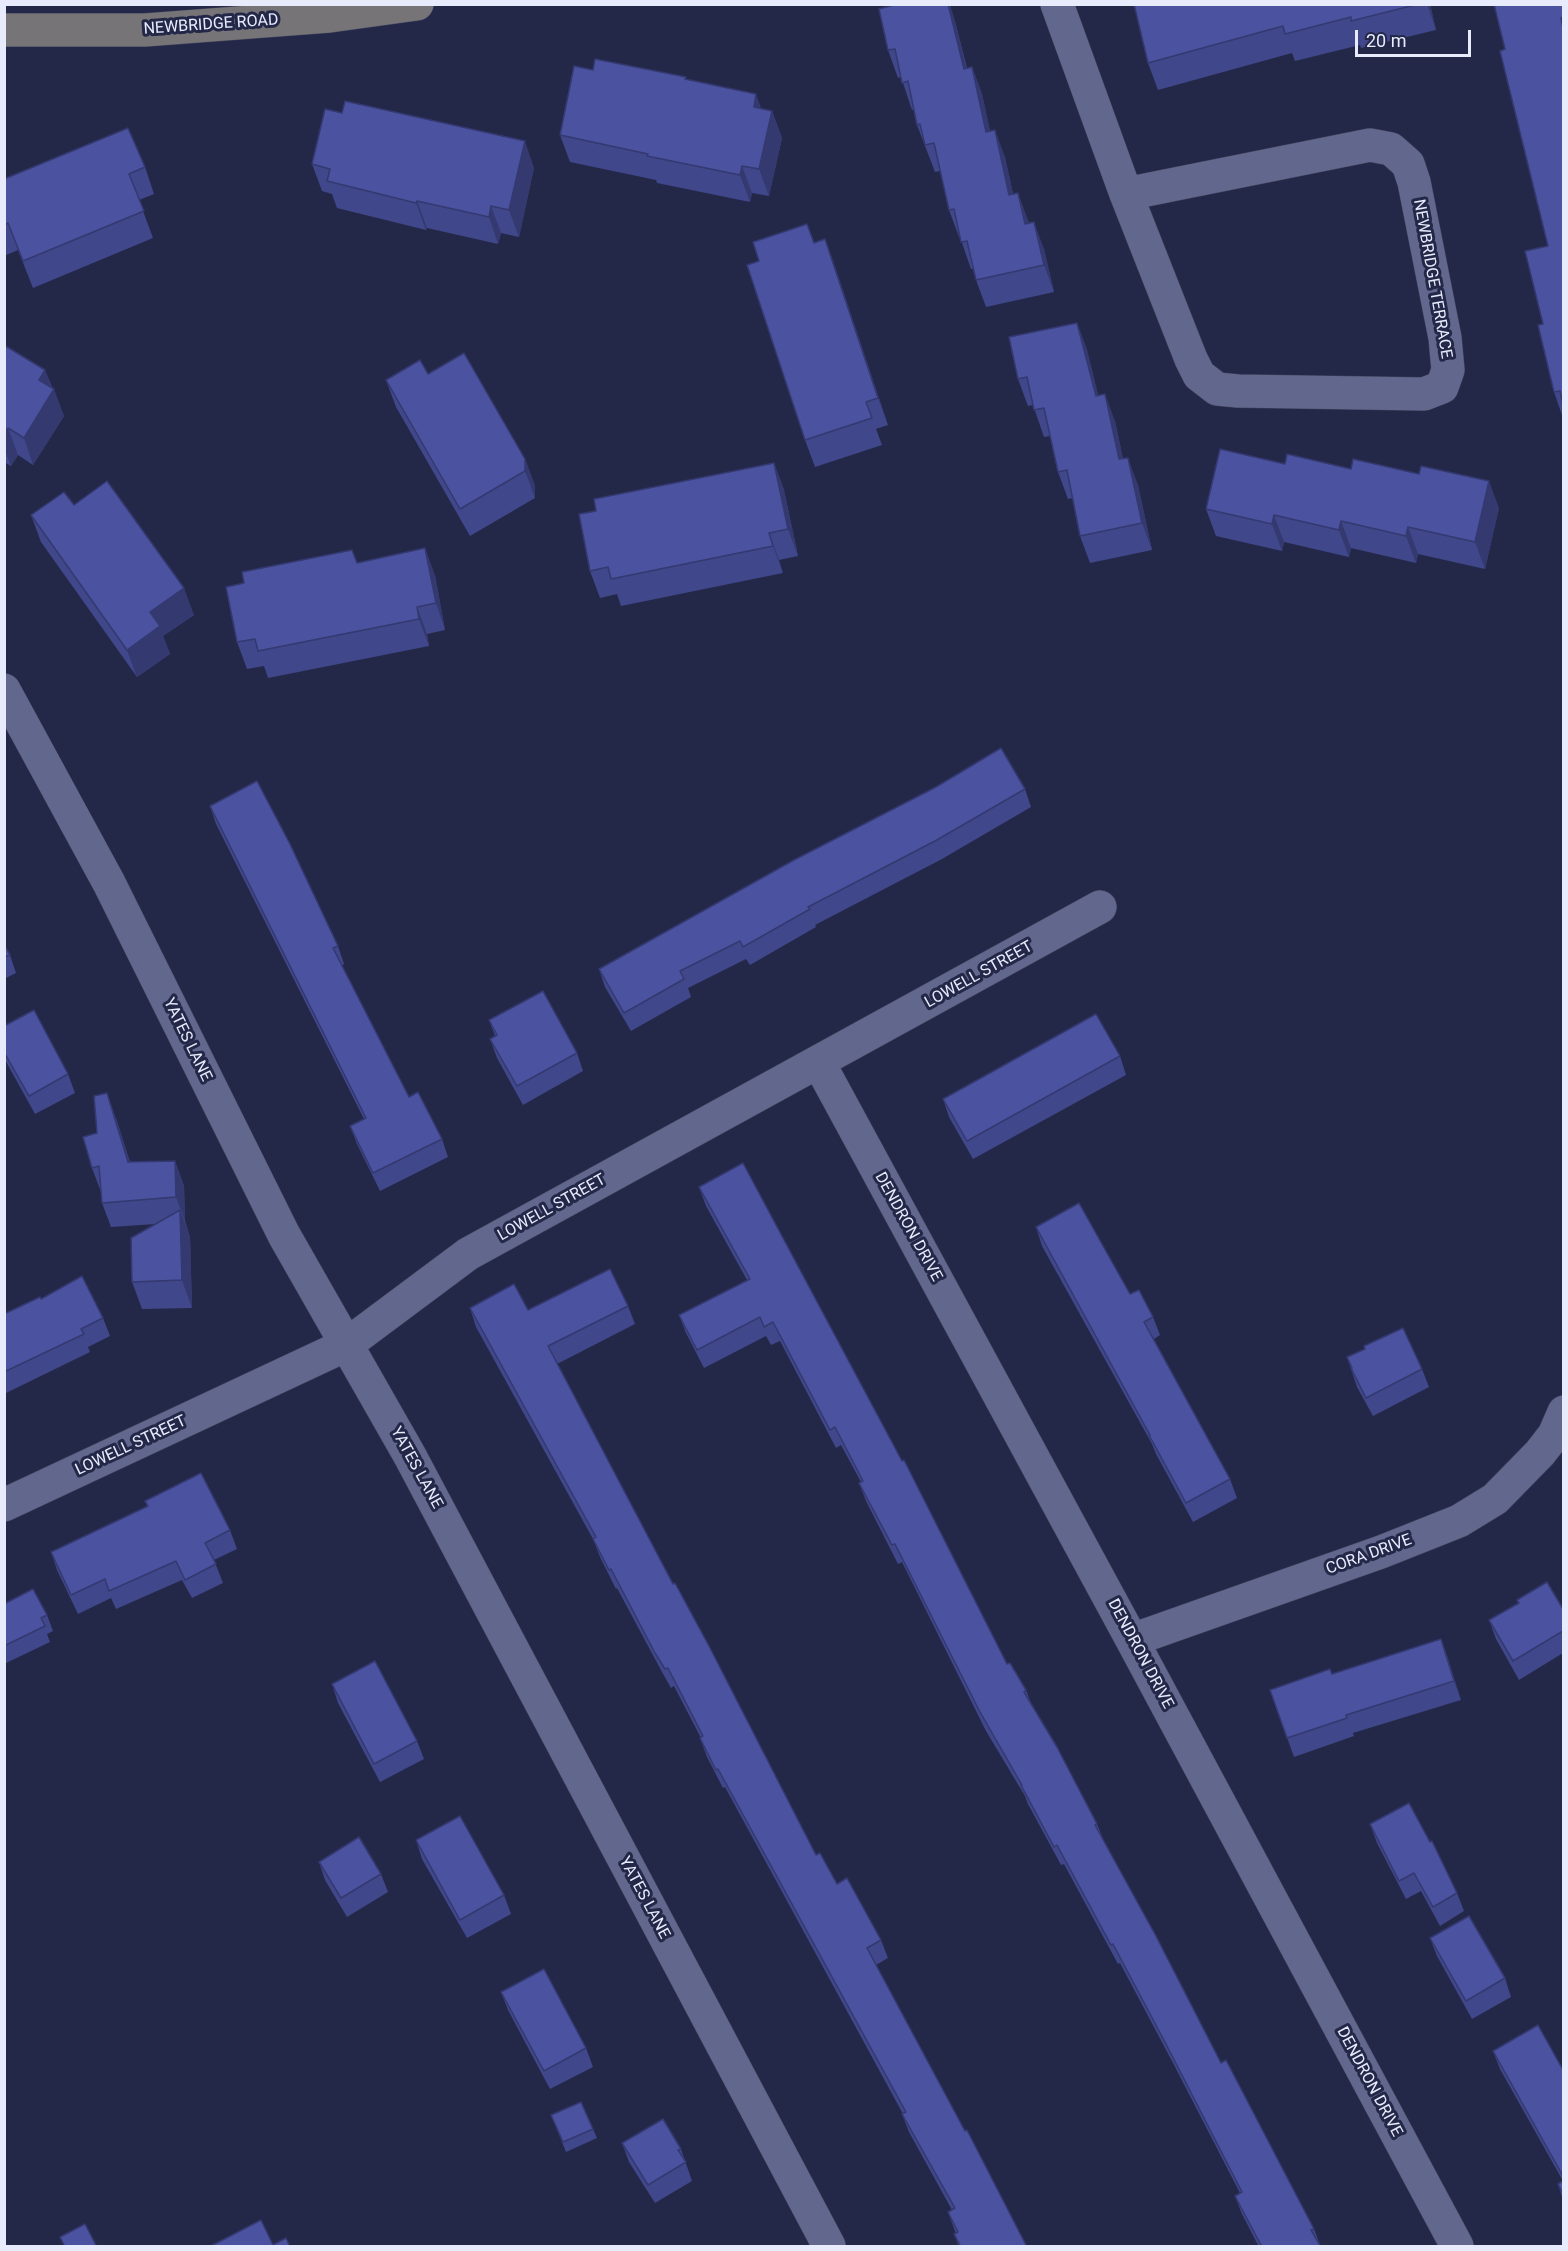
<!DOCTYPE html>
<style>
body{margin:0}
#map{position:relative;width:1568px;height:2251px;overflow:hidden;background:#242848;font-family:Roboto,sans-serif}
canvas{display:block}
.frame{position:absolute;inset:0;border:6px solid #e7ebfc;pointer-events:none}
.scale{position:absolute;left:1355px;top:30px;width:116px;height:27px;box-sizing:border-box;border:3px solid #e7ebfc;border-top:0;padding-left:8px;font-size:18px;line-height:21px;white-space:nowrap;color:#e7ebfc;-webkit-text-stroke:4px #242848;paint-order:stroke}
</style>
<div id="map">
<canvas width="1568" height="2251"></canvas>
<div class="frame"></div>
<div class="scale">20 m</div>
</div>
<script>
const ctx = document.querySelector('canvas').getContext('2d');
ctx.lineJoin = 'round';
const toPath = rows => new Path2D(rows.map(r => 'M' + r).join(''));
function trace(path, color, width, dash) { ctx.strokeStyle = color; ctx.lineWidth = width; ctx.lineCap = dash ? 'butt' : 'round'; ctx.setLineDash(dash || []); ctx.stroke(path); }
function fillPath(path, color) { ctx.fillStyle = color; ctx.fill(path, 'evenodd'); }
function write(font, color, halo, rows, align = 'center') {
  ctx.font = font + ' Roboto,sans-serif'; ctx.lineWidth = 6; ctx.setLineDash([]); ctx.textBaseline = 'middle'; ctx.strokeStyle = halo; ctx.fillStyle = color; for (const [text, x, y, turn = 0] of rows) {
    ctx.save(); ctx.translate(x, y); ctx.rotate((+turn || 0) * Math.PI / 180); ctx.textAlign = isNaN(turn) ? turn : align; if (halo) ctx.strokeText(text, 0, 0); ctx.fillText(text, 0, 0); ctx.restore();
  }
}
const street = toPath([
 [1057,4,1126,194,1191,359,1199,375,1217,389,1238,391,1424,394,1442,387,1448,370,1445,338,1414,182,1408,164,1391,149,1370,145,1126,194],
 [4,690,109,883,284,1235,410,1456,829,2246],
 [819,1063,1132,1640,1457,2246],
 [4,1505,346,1345,468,1254,1100,907],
 [1132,1640,1381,1552,1459,1521,1495,1499,1540,1453,1554,1435,1564,1412]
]);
const secondary = toPath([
 [4,30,145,30,330,16,417,4]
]);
const wall = toPath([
 [1134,4,1430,4,1436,30,1361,48,1360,45,1295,61,1292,53,1158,90,1148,63],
 [1563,4,1563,418,1554,392,1543,324,1548,246,1505,49],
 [955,21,967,68,972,67,982,94,990,131,1005,157,1013,194,1044,249,1054,292,986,307,976,280,973,269,971,269,960,237,959,237,949,210,940,171,935,172,917,125,914,109,912,110,901,77,898,78,888,50],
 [593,70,687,79,762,109,772,111,782,138,769,196,752,193,750,202,657,183,656,180,570,162,560,135],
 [312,164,534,168,519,237,501,233,498,244,427,228,426,230,337,208,332,194,322,191],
 [145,167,154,194,139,200,153,238,33,288,18,250,4,256,4,179],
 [825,239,888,425,876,429,882,445,815,467,805,440,814,242],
 [1077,323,1087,350,1098,395,1115,421,1123,459,1138,485,1152,550,1090,563,1080,536,1073,498,1068,499,1058,472,1050,436,1044,437,1033,405,1028,406,1018,379],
 [4,345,45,370,64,416,33,465,18,455,11,466,4,462],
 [428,374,525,459,535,486,535,498,470,536,396,407,386,380],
 [774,463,784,490,798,556,779,560,783,573,621,606,617,594,600,598,590,571,596,511],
 [1285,464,1499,508,1485,569,1418,554,1416,563,1351,548,1349,557,1284,542,1282,551,1216,536,1206,509],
 [74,505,194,615,163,636,170,654,137,677,41,542,31,515],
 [357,563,435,575,445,630,427,634,429,646,268,678,264,666,247,669,237,642],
 [1025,789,1031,807,942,859,815,925,816,927,750,965,746,959,688,988,691,997,631,1031,605,987,599,969],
 [210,806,338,946,344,964,341,966,409,1097,442,1139,448,1157,380,1191,357,1144,350,1126,364,1119,216,824],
 [4,945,10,955,16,973,4,979],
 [489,1020,577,1053,583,1071,523,1105,497,1058,490,1039,495,1036],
 [4,1026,68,1074,75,1093,35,1114,4,1058],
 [1120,1056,1126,1075,973,1159,949,1117,943,1099],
 [116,1118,130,1162,175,1161,184,1186,185,1221,190,1237,192,1308,142,1309,132,1282,156,1224,111,1227,102,1203,102,1192,101,1192,92,1168,97,1133],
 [699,1187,1007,1664,1026,1690,1031,1703,1097,1824,1104,1841,1221,2063,1314,2229,1321,2247,1259,2247,1242,2214,1235,2196,1240,2193,1173,2063,1120,1963,1118,1964,1064,1864,1061,1865,1028,1804,1025,1796,986,1731,902,1562,898,1564,866,1501,859,1483,861,1482,841,1445,836,1448,780,1341,771,1345,766,1336,704,1368,686,1333,679,1315,747,1280,706,1206],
 [1036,1227,1153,1317,1160,1335,1154,1339,1230,1479,1237,1498,1193,1522,1156,1454,1152,1444,1042,1246],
 [41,1299,103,1318,110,1336,88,1347,90,1352,4,1394,4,1314],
 [628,1306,635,1324,557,1364,816,1855,837,1884,881,1940,888,1958,876,1965,1027,2247,959,2247,954,2234,956,2234,948,2212,952,2210,909,2132,902,2114,903,2114,725,1787,723,1788,707,1757,700,1738,701,1738,674,1686,671,1688,662,1672,617,1588,616,1589,600,1557,593,1539,476,1327,470,1308,528,1310],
 [1347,1357,1422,1369,1429,1387,1373,1416,1357,1387],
 [145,1501,230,1530,237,1549,214,1560,223,1583,192,1598,182,1580,116,1609,111,1598,78,1614,57,1570,51,1552,147,1507],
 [1517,1600,1563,1609,1563,1653,1519,1680,1496,1639,1489,1620,1518,1603],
 [4,1604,47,1615,53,1631,47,1634,50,1642,4,1664],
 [1441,1639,1461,1700,1353,1733,1354,1736,1294,1757,1270,1690,1332,1674],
 [332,1684,417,1741,424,1759,380,1782,338,1703],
 [1370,1824,1457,1893,1464,1911,1440,1926,1421,1891,1406,1899,1377,1843],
 [416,1840,504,1895,511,1914,467,1938,422,1859],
 [319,1862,381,1874,388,1892,347,1917,325,1880],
 [1430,1938,1505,1978,1511,1997,1472,2019,1437,1956],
 [501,1992,586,2048,593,2067,550,2089,508,2010],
 [1493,2051,1563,2070,1563,2200,1558,2184,1563,2181,1500,2069],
 [551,2115,593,2129,597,2138,566,2152],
 [622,2143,681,2149,692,2181,655,2203,629,2162]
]);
const shadedWall = toPath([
 [948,4,950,4,955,21,973,96,964,69],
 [1427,4,1430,4,1436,30],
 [972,67,982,94,996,159,986,132],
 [756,94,766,121,754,107],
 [772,111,782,138,769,196,759,169],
 [995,130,1005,157,1019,222,1009,195],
 [525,141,534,168,519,237,509,210],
 [742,166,752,193,750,202,740,175],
 [1018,193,1028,220,1035,252,1025,224],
 [417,201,427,228,426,230,416,203],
 [491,206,501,233,498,244,489,217],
 [1034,222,1044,249,1054,292,1044,265],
 [825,239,835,266,888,425,878,398],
 [1077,323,1087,350,1105,423,1096,396],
 [45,370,53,391,54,389,64,416,33,465,24,438,39,380],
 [1105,394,1115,421,1129,486,1119,459],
 [8,428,18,455,11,466,4,448,4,434],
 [1128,458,1138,485,1152,550,1142,523],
 [525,459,535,486,535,498,525,471],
 [774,463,784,490,798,556,788,529],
 [1489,481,1499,508,1485,569,1475,542],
 [1274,515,1284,542,1282,551,1272,524],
 [1341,521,1351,548,1349,557,1339,530],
 [1408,527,1418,554,1416,563,1406,536],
 [769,533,779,560,783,573,773,546],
 [425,548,435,575,445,630,436,603],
 [184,588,194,615,163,636,170,654,137,677,127,650,150,612],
 [417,607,427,634,429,646,419,619],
 [107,1093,116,1118,137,1187,128,1162],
 [175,1161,184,1186,185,1221,176,1197],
 [180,1210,190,1237,192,1308,182,1280],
 [1441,1639,1448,1658,1461,1700,1454,1681]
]);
const building = toPath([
 [898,4,948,4,964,69,972,67,986,132,995,130,1009,195,1018,193,1025,224,1034,222,1044,265,976,280,967,241,961,242,954,209,949,210,934,143,925,145,920,124,917,125,908,81,902,83,895,49,888,50,879,9,898,4],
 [1134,4,1419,4,1351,21,1351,17,1285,34,1283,26,1148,63,1134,4],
 [1494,4,1563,4,1563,17,1561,18,1563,28,1563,405,1560,391,1554,392,1538,325,1543,324,1525,251,1548,246,1500,51,1505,49,1494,4],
 [595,59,686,77,685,79,756,94,754,107,772,111,759,169,742,166,740,175,647,156,648,154,560,135,574,66,593,70,595,59],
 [345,101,525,141,509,210,491,206,489,217,417,201,416,203,327,181,330,169,312,164,325,109,342,113,345,101],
 [128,128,145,167,129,174,144,211,23,261,8,223,4,225,4,179,128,128],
 [807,224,814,243,825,239,878,398,866,402,872,418,805,440,747,265,759,261,753,242,807,224],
 [1077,323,1096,396,1105,394,1119,459,1128,458,1142,523,1080,536,1067,470,1058,472,1044,408,1034,410,1027,377,1018,379,1009,337,1077,323],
 [4,345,45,370,39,380,54,389,24,438,8,428,4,434,4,345],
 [464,353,525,459,525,471,460,509,386,380,420,360,428,374,464,353],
 [1220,449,1285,464,1287,454,1351,469,1353,459,1419,474,1421,466,1489,481,1475,542,1408,527,1406,536,1341,521,1339,530,1274,515,1272,524,1206,509,1220,449],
 [774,463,788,529,769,533,773,546,611,579,608,567,590,571,579,514,596,511,594,499,774,463],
 [107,481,184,588,150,612,160,626,127,650,31,515,64,492,74,505,107,481],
 [425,548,436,603,417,607,419,619,258,651,255,639,237,642,226,587,244,583,242,572,352,550,357,563,425,548],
 [1001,748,1025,789,935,841,808,907,810,909,743,947,740,941,680,971,684,979,624,1013,599,969,794,860,936,787,1001,748],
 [257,781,290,844,338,946,333,948,409,1097,418,1092,442,1139,373,1173,350,1126,366,1118,210,806,257,781],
 [4,945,10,955,4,957,4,945],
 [543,991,577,1053,517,1086,490,1039,497,1035,489,1020,543,991],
 [34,1010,68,1074,29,1096,4,1052,4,1026,34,1010],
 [1096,1014,1120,1056,967,1141,943,1099,1096,1014],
 [107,1093,128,1162,175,1161,176,1197,102,1203,99,1166,92,1168,83,1137,97,1133,94,1096,107,1093],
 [743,1163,902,1461,904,1460,1007,1664,1010,1663,1026,1690,1024,1692,1057,1747,1097,1824,1095,1825,1156,1936,1221,2063,1226,2060,1314,2229,1311,2230,1321,2247,1262,2247,1235,2196,1242,2192,1166,2044,1113,1944,1111,1945,1057,1845,1054,1847,1021,1785,1022,1785,980,1712,895,1544,892,1545,859,1483,863,1481,835,1427,830,1430,773,1322,764,1327,760,1317,697,1350,679,1315,750,1279,699,1187,743,1163],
 [1079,1203,1130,1294,1139,1290,1153,1317,1144,1322,1230,1479,1186,1503,1149,1435,1150,1435,1036,1227,1079,1203],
 [180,1210,182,1280,132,1282,131,1238,180,1210],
 [610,1269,628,1306,548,1346,673,1584,675,1583,709,1646,816,1855,820,1853,837,1884,847,1878,881,1940,867,1948,965,2131,967,2130,1027,2247,961,2247,954,2234,958,2232,948,2212,955,2208,902,2114,906,2112,718,1769,716,1770,700,1738,703,1736,668,1668,665,1669,655,1653,611,1569,609,1570,593,1539,596,1537,470,1308,514,1284,528,1310,610,1269],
 [82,1276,103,1318,81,1329,84,1334,4,1372,4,1314,40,1297,41,1299,82,1276],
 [1403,1328,1422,1369,1366,1398,1351,1368,1352,1368,1347,1357,1365,1349,1364,1346,1403,1328],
 [201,1473,230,1530,205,1543,216,1564,185,1580,176,1561,109,1591,105,1579,71,1595,51,1552,148,1506,145,1501,201,1473],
 [1547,1582,1563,1609,1563,1631,1513,1661,1489,1620,1519,1603,1517,1600,1547,1582],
 [33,1589,47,1615,41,1618,45,1626,4,1646,4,1604,33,1589],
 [1441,1639,1454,1681,1346,1715,1347,1718,1287,1738,1270,1690,1330,1669,1332,1674,1441,1639],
 [375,1661,417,1741,374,1764,332,1684,375,1661],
 [1409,1803,1430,1842,1432,1841,1457,1893,1433,1907,1414,1873,1399,1881,1370,1824,1409,1803],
 [460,1816,504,1895,460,1920,416,1840,460,1816],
 [359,1837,381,1874,341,1898,319,1862,359,1837],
 [1469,1916,1505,1978,1466,2001,1430,1938,1469,1916],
 [544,1969,586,2048,544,2071,501,1992,544,1969],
 [1538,2025,1563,2070,1563,2176,1493,2051,1538,2025],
 [581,2102,593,2129,563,2142,551,2115,581,2102],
 [663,2119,681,2149,678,2150,686,2162,648,2185,622,2143,663,2119],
 [1563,2181,1563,2194,1558,2184,1563,2181],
 [261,2220,273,2245,286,2238,290,2247,209,2247,261,2220],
 [85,2224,97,2247,65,2247,60,2237,85,2224]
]);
const streetNames = [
 ["NEWBRIDGE ROAD",211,25,-4],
 ["NEWBRIDGE TERRACE",1432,279,80],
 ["LOWELL STREET",979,975,-29],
 ["YATES LANE",187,1040,64],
 ["LOWELL STREET",552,1208,-29],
 ["DENDRON DRIVE",908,1227,61],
 ["LOWELL STREET",131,1446,-25],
 ["YATES LANE",416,1468,61],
 ["CORA DRIVE",1369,1555,-20],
 ["DENDRON DRIVE",1140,1654,62],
 ["YATES LANE",644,1898,62],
 ["DENDRON DRIVE",1369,2082,62]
];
trace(street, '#42455f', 34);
trace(secondary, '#42455f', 34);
trace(street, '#62688d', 33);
trace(secondary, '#767476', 33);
fillPath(wall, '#40478a');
fillPath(shadedWall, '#343970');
fillPath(building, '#4b52a0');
trace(building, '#343970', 1.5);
write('16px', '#e7ebfc', '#242848', streetNames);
</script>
